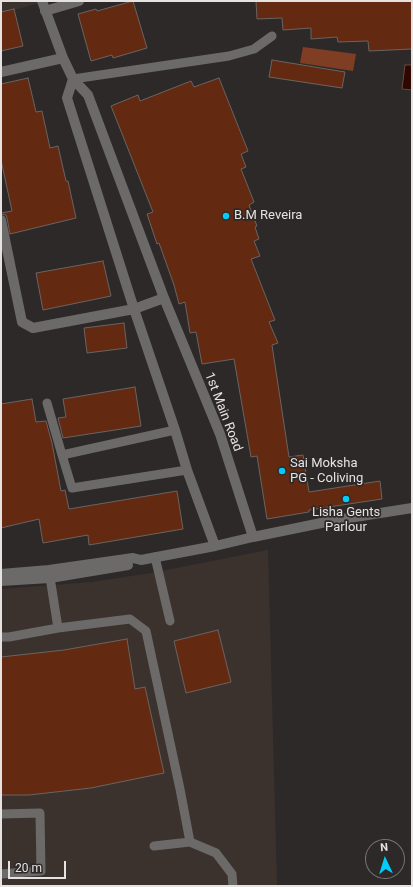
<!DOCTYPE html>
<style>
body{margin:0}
#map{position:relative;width:413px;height:887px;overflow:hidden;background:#2d2928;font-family:Roboto,sans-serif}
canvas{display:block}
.frame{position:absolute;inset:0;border:2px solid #e5e2e1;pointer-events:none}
.north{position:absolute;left:365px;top:839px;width:40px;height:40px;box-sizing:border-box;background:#2d2928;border:1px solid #777372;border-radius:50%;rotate:356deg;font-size:11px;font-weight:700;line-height:16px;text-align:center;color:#e5e2e1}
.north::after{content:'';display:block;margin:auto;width:14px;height:18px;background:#04cbf9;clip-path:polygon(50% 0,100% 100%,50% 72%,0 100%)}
.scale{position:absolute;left:8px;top:861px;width:58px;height:18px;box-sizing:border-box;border:2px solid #e5e2e1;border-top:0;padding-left:5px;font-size:12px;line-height:14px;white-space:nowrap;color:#e5e2e1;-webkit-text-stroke:3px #2d2928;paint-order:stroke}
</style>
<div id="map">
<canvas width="413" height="887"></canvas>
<div class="frame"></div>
<div class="north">N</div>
<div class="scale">20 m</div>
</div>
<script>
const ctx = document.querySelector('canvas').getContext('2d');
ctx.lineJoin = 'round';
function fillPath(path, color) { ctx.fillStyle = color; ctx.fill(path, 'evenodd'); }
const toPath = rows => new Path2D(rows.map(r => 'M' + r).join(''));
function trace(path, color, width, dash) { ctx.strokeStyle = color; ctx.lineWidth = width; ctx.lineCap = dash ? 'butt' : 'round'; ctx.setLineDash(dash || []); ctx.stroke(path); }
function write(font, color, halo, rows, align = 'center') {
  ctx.font = font + ' Roboto,sans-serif'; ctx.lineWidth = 3.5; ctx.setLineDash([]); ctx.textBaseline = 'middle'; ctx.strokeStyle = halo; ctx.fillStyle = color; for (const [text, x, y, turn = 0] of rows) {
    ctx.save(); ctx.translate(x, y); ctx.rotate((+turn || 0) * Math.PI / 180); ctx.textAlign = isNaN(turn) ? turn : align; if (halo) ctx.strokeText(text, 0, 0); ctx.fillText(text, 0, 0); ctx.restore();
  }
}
const built = toPath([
 [1,1,45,1,1,14],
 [268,550,277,886,1,886,1,589,92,582,151,573]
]);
const green = toPath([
 [303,47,356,54,353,71,300,63]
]);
const water = toPath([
 [405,65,412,65,412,90,402,89,405,65]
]);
const building = toPath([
 [133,1,147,48,113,58,112,55,91,61,78,14,96,9,97,11,133,1],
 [256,1,412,1,412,49,369,51,368,41,338,42,337,37,311,39,311,28,283,30,282,18,257,19,256,1],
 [14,9,23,46,1,51,1,12,14,9],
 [272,60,345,72,342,88,269,77,272,60],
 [28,78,36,112,42,111,50,148,58,146,66,181,68,181,76,218,10,234,7,218,6,215,1,214,1,213,12,211,1,160,1,84,28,78],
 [219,78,248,151,241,154,246,167,241,169,254,202,249,205,257,226,255,227,259,239,254,241,260,256,251,259,275,320,269,322,278,343,272,345,289,457,303,455,309,492,380,481,382,499,309,510,309,512,267,519,257,456,251,457,234,359,202,364,196,332,190,333,185,302,179,304,174,285,159,243,157,244,147,214,153,212,111,106,138,95,140,101,191,81,194,87,219,78],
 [103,261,111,296,43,310,36,273,103,261],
 [124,323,127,348,87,353,84,328,124,323],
 [135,387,141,426,63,438,58,418,66,417,63,399,135,387],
 [32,399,36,422,46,421,52,443,61,491,65,490,69,509,177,491,183,529,89,545,88,535,43,543,39,519,1,528,1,404,32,399],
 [218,630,231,682,186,693,174,641,218,630],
 [127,639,135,689,145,687,164,773,91,788,29,795,1,795,1,657,64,650,127,639]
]);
const service = toPath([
 [73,79,229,56,254,49,272,36],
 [47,403,62,455],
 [175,430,62,455,72,488,187,470],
 [155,557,170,621],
 [49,571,58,628],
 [1,637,9,637,58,628,130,619,146,631,180,789,190,842,216,853,232,874,233,886],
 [1,814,40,813,41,871,1,874],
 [154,846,190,842]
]);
const minor = toPath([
 [42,1,63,58],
 [45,11,79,1],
 [1,72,63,58,73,79,88,95,164,298,220,434,253,537],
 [73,79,67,98,134,309,175,430,187,470,215,546],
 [1,220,22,322,33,328,134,309,164,298],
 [1,574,49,570,133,558,141,560,215,546,253,537,336,520,412,508],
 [1,581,50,578,128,565]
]);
const markers = [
 [226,216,4,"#04cbf9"],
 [282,471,4,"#04cbf9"],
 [346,499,4,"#04cbf9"]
];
const poiNames = [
 ["B.M Reveira",234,216],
 ["Sai Moksha",290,464],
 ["PG - Coliving",290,479],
 ["Lisha Gents",346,513,"center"],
 ["Parlour",346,528,"center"]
];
const streetNames = [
 ["1st Main Road",223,412,69]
];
fillPath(built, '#3b322e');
fillPath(green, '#7f3e24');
fillPath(water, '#2d0700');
trace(water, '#644944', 1);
fillPath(building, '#632a11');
trace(building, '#696462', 1);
trace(service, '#6c6a69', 9);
trace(minor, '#6c6a69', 10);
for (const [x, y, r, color] of markers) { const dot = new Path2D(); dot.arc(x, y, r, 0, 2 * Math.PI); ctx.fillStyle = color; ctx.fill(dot); trace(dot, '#2d2928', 1.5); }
write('13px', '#e5e2e1', '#2d2928', poiNames, 'left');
write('13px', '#e5e2e1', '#2d2928', streetNames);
</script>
